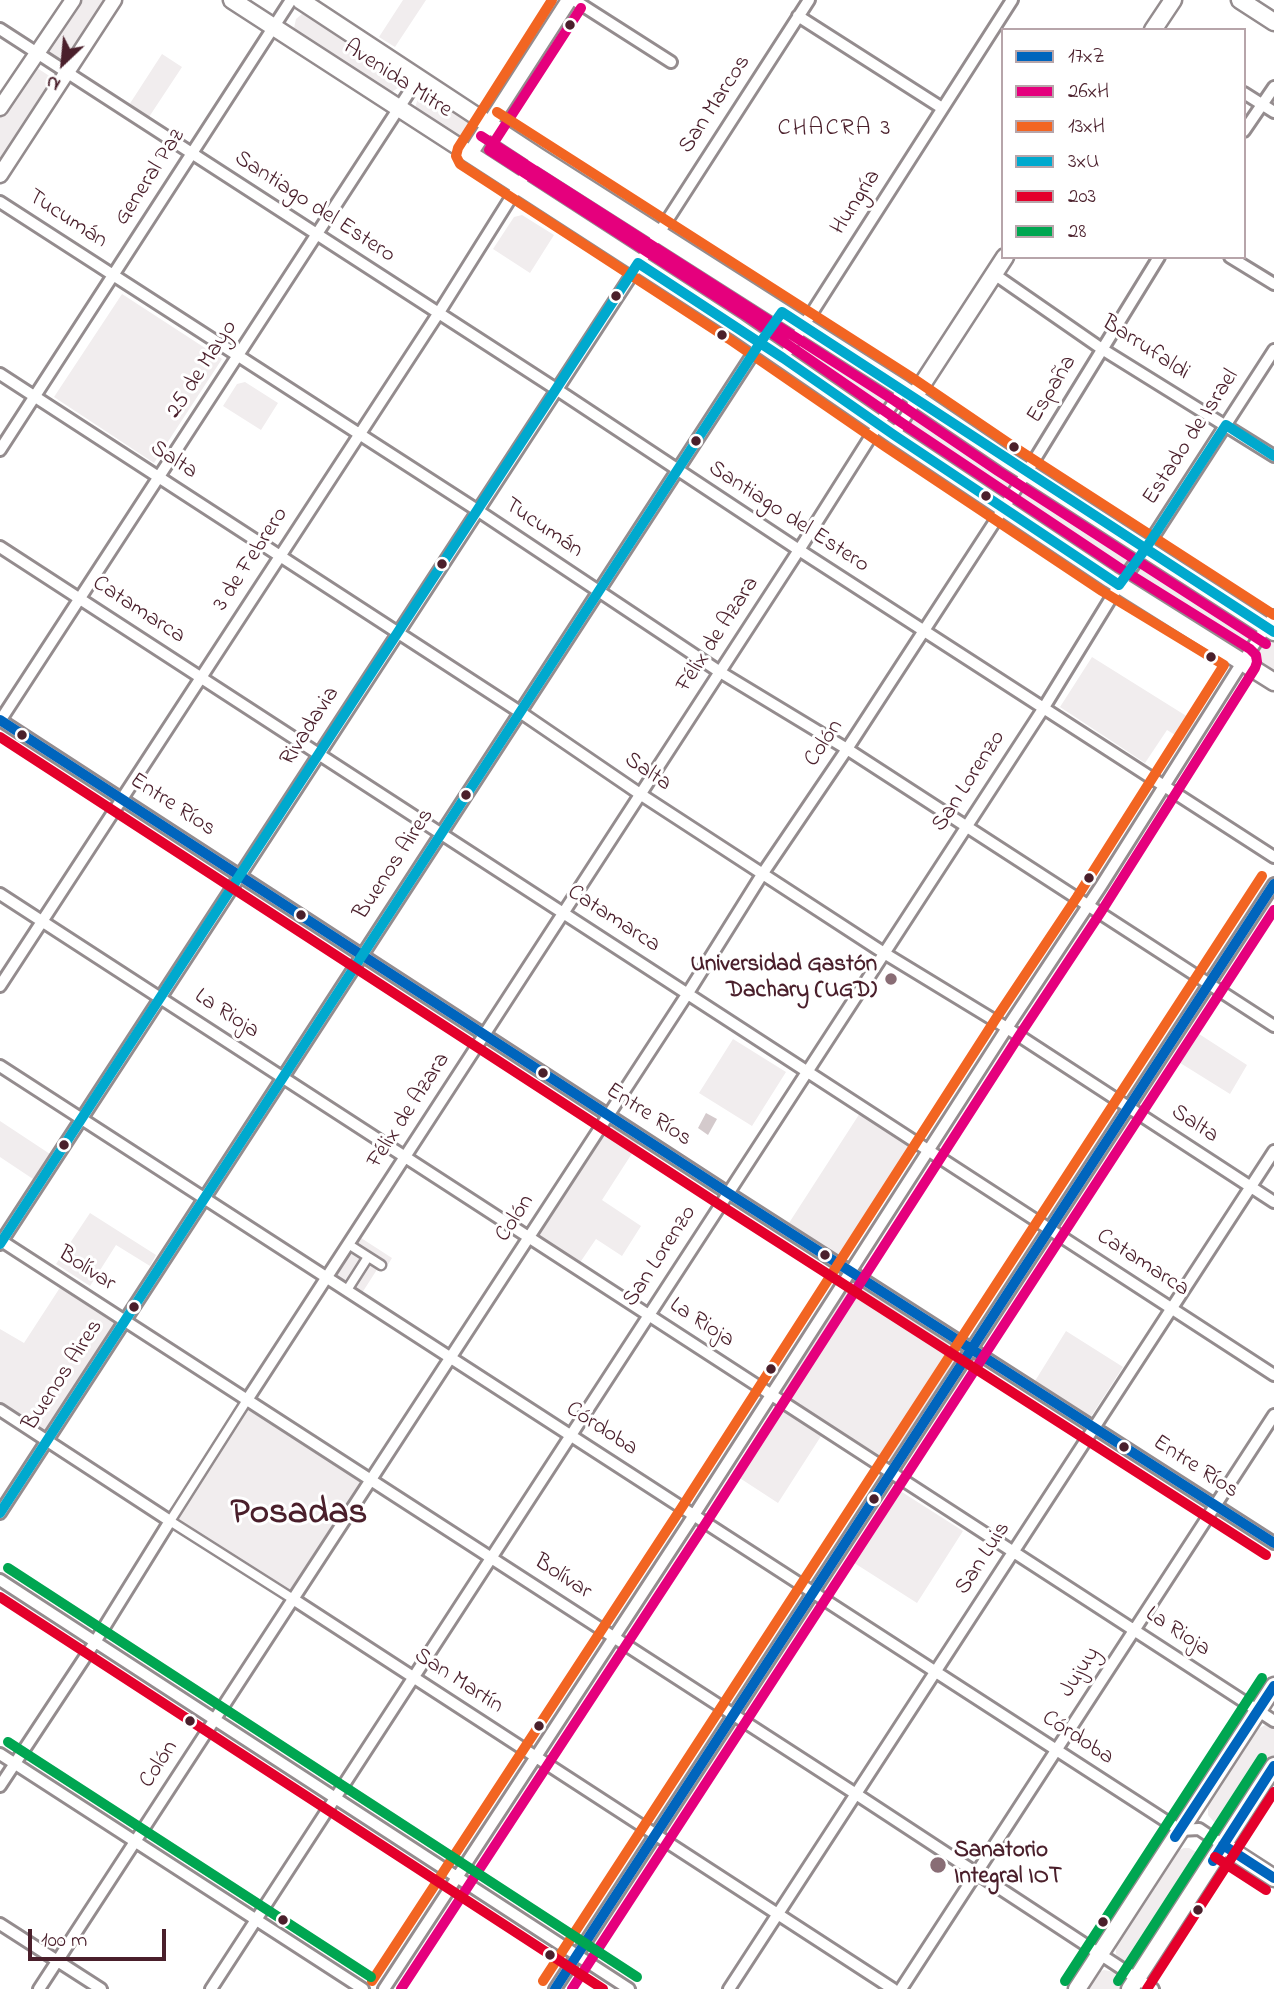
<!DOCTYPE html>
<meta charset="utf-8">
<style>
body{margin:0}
#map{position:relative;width:1274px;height:1989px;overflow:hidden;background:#fff;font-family:"Indie Flower",sans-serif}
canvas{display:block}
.legend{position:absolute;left:1001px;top:28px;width:245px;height:231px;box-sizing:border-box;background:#fff;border:2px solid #b7a5aa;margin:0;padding:9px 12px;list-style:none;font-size:21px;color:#4a1f2b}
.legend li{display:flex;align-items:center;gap:14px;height:35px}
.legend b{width:35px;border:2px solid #b7a5aa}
.north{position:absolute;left:28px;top:28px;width:70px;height:70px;-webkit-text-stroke:5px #fff;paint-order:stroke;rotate:206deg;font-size:19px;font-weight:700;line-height:28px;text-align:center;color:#4a1f2b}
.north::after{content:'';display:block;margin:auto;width:24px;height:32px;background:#4a1f2b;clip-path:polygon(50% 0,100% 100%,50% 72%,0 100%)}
.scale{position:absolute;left:28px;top:1929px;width:138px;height:32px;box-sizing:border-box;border:4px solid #4a1f2b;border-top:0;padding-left:9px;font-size:21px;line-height:24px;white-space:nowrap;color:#4a1f2b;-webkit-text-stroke:5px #fff;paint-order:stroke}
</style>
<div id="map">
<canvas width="1274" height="1989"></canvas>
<ul class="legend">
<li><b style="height:9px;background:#0065bd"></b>17xZ</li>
<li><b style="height:9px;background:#e5007d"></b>26xH</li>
<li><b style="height:9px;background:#f26522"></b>13xH</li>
<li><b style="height:9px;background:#00a9ce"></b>3xU</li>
<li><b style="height:9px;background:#e4002b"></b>203</li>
<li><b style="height:9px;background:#00a651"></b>28</li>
</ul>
<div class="north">N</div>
<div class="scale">100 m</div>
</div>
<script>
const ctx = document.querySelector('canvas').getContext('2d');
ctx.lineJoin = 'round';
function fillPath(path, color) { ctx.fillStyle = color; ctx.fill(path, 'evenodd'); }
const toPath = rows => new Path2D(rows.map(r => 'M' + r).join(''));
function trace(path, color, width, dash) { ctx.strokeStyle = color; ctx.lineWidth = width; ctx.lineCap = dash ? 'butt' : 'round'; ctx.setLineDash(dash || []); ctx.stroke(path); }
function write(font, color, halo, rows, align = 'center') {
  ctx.font = font + ' "Indie Flower",sans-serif'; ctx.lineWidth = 6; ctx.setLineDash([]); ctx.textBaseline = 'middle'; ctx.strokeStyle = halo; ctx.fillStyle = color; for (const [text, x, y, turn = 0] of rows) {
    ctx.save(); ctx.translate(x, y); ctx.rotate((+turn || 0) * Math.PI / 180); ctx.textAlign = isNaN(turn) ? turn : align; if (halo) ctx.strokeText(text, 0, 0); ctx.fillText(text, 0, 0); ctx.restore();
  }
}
const built = toPath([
 [76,0,106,0,69,55,57,59,46,51],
 [403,0,426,0,395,47,379,37],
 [308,12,401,75,402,79,398,88,390,93,295,33,294,28,296,19,303,13],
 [162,54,182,67,149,117,129,105],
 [34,66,54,79,0,161,0,118],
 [426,92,479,126,479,130,471,142,466,143,416,113,415,108,418,98],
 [496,134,525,157,524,163,516,172,511,174,482,156,481,150,485,140],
 [542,163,645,234,641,245,631,251,528,185,528,179,537,165],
 [522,215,554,235,530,273,493,249,514,217],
 [666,243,768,308,769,320,766,325,755,331,653,265,653,254,656,249],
 [122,294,222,359,154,463,54,397],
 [808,337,893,389,894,395,883,412,868,410,795,359,795,347,803,339],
 [245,382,278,403,261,430,223,406,237,384],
 [922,410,1016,470,1016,482,1009,491,997,493,911,437,907,426,909,420,912,415],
 [1031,482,1133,547,1134,559,1126,568,1114,570,1021,509,1018,504,1018,493,1026,484],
 [1152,560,1253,625,1255,631,1251,642,1240,648,1234,647,1141,587,1137,576,1138,570,1141,565],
 [1274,636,1274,672,1260,663,1257,652,1261,642,1266,638],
 [1092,657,1196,722,1185,741,1167,730,1145,763,1060,707],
 [1196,1032,1247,1065,1230,1094,1177,1061],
 [733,1039,786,1072,752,1126,699,1093],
 [860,1113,916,1150,844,1260,789,1223],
 [606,1118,640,1141,602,1200,641,1226,622,1256,596,1239,579,1264,531,1232],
 [0,1121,50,1154,33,1179,0,1157],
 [90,1213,156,1255,150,1266,116,1245,90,1286,56,1264],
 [358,1236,392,1258,384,1271,378,1268,362,1293,334,1275],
 [852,1275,968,1351,890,1469,774,1393],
 [61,1286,115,1322,44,1434,0,1406,0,1329,24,1343],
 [1066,1331,1123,1367,1090,1418,1035,1381],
 [248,1400,370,1480,293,1599,171,1520],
 [777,1404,823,1433,778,1503,732,1473],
 [894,1487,963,1531,917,1603,848,1559],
 [1267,1724,1274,1725,1274,1757,1233,1820,1224,1825,1214,1822,1208,1815,1208,1805,1258,1729],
 [1184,1848,1189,1848,1198,1853,1201,1863,1200,1868,1141,1959,1132,1964,1122,1962,1116,1954,1116,1944,1175,1852],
 [1104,1970,1114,1972,1118,1975,1120,1980,1120,1989,1086,1989,1095,1974]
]);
const water = toPath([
 [706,1113,717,1119,708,1135,698,1128]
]);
const pedestrian = toPath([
 [348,1244,381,1265],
 [347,1290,368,1257],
 [247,1400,170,1521,293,1599]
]);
const minor = toPath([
 [574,0,671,62],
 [798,16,942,108],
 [0,29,556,389,799,550,1274,857],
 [1244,93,1274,112],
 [1244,131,1274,87],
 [0,202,477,510,720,672,847,749,1274,1026],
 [1230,257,1274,284],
 [994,274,1102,349,1274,456],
 [783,358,1012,0],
 [0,374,520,712,640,794,884,953,1007,1028,1274,1202],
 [894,435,912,407,914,397],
 [0,450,291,0],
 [0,547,1274,1375],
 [0,720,728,1193,1274,1543],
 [0,721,419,77],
 [0,894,1274,1721],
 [0,986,438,314,537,156],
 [0,1066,1180,1830,1199,1829,1223,1845],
 [0,1240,856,1794,1153,1989],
 [0,1244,659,233,809,0],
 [247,1400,799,550,878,425,903,389],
 [0,1410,170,1521,95,1642,0,1786],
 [0,1513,760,343,782,312],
 [0,1580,629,1989],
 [293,1599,893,1989],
 [0,1754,363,1989],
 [0,1924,101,1989],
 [39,1989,688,993,763,873,847,749,1027,472,1159,257],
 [211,1989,1043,709,1119,585,1146,548,1274,350],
 [384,1989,694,1515,1007,1028,1101,886,1243,661,1274,616],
 [555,1989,1274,884],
 [729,1989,1274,1151],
 [901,1989,1274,1415]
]);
const secondary = toPath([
 [0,108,73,0],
 [470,154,569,0],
 [0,175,114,0]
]);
const primary = toPath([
 [232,0,737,327,894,435,1110,579,1274,682],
 [300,0,537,156,903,389,1006,459,1274,632],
 [1240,0,1274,22],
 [1153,30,1173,0],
 [914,397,1005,257],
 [1223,1845,1274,1878],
 [1077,1989,1274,1686],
 [1130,1989,1274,1766]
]);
const bus1 = toPath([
 [0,720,728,1193,1274,1543],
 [1175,1837,1274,1686],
 [1223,1845,1274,1878],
 [1213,1861,1274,1766],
 [555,1989,1274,884]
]);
const bus2 = toPath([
 [481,136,895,401,998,471,1266,644],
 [401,1989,706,1523,1019,1036,1101,912,1255,668,1257,662,1256,655,1250,649,1118,567,902,423,745,315,489,150,581,8],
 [572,1989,1274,910]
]);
const bus3 = toPath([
 [497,112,911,377,1014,447,1274,615],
 [372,1981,682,1507,995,1020,1077,897,1224,665,1102,591,886,447,729,339,460,164,456,156,458,148,552,0],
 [543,1981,1262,876]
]);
const bus4 = toPath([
 [0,1244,638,263,783,358,894,435,1119,585,1146,548,1226,425,1274,456],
 [0,1513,760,343,782,312,1274,632]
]);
const bus5 = toPath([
 [0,737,720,1205,1266,1555],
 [0,1597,603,1989],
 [1215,1857,1266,1890],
 [1147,1989,1274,1792]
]);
const bus6 = toPath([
 [8,1568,637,1977],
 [8,1742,371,1977],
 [1065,1981,1262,1678],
 [1118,1981,1262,1758]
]);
const markers = [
 [570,25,6,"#4a1f2b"],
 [616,296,6,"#4a1f2b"],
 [722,335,6,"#4a1f2b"],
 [696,441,6,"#4a1f2b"],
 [1014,447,6,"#4a1f2b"],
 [986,496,6,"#4a1f2b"],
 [442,564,6,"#4a1f2b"],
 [1211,657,6,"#4a1f2b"],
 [22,735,6,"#4a1f2b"],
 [466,795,6,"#4a1f2b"],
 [1089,878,6,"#4a1f2b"],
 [301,915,6,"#4a1f2b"],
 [891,979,7,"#896d75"],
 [543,1073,6,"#4a1f2b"],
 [64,1145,6,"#4a1f2b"],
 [825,1255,6,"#4a1f2b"],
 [134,1307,6,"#4a1f2b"],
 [771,1369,6,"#4a1f2b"],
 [1124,1447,6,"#4a1f2b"],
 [874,1499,6,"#4a1f2b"],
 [190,1721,6,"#4a1f2b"],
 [539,1726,6,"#4a1f2b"],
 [938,1865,9,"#896d75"],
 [1198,1910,6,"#4a1f2b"],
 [283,1920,6,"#4a1f2b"],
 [1103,1922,6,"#4a1f2b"],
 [550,1955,6,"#4a1f2b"]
];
const streetNames = [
 ["Avenida Mitre",397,80,33],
 ["San Marcos",716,105,-57],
 ["General Paz",151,178,-57],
 ["Hungría",857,203,-57],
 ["Santiago del Estero",314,208,33],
 ["Tucumán",67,220,33],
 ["Barrufaldi",1145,349,33],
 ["25 de Mayo",203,370,-57],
 ["España",1053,390,-59],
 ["Estado de Israel",1192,438,-57],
 ["Salta",173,461,33],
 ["Santiago del Estero",788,518,33],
 ["Tucumán",543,529,34],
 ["3 de Febrero",252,560,-57],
 ["Catamarca",138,611,33],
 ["Félix de Azara",719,635,-57],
 ["Rivadavia",311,727,-57],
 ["Colón",825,744,-56],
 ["Salta",647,773,34],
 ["San Lorenzo",970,782,-57],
 ["Entre Ríos",172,806,33],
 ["Buenos Aires",395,865,-57],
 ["Catamarca",613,920,33],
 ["La Rioja",226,1015,33],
 ["Félix de Azara",410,1111,-57],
 ["Entre Ríos",648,1116,33],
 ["Salta",1194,1125,33],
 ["Colón",516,1219,-57],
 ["San Lorenzo",661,1257,-57],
 ["Catamarca",1142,1264,33],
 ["Bolívar",86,1270,33],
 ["La Rioja",701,1324,33],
 ["Buenos Aires",64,1376,-57],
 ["Córdoba",601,1430,33],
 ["Entre Ríos",1195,1468,33],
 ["San Luis",984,1559,-57],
 ["Bolívar",562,1578,33],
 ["La Rioja",1177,1633,33],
 ["Jujuy",1081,1673,-57],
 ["San Martín",458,1682,33],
 ["Córdoba",1077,1739,33],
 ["Colón",160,1765,-57]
];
const poiNames = [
 ["Universidad Gastón",877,966],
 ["Dachary (UGD)",877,992],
 ["Sanatorio",954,1852,"left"],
 ["Integral IOT",954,1878,"left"]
];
const neighbourhoodNames = [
 ["CHACRA 3",835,130]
];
const townNames = [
 ["Posadas",299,1516]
];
fillPath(built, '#f1edee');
fillPath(water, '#d4cacc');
trace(pedestrian, '#948c8e', 13);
trace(minor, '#948c8e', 16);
trace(secondary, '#948c8e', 19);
trace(primary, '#948c8e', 21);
trace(pedestrian, '#fff', 8);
trace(minor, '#fff', 10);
trace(secondary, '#fff', 14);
trace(primary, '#fff', 16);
trace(bus1, '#0065bd', 10);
trace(bus2, '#e5007d', 10);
trace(bus3, '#f26522', 10);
trace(bus4, '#00a9ce', 10);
trace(bus5, '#e4002b', 10);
trace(bus6, '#00a651', 10);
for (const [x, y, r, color] of markers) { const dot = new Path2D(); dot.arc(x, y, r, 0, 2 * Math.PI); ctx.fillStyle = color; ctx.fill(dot); trace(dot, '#fff', 2.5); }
write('23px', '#4a1f2b', '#fff', streetNames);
write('bold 23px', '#4a1f2b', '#fff', poiNames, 'right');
ctx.letterSpacing = '2px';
write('24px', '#4a1f2b', '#fff', neighbourhoodNames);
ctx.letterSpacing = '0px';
write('bold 37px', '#4a1f2b', '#fff', townNames);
</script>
